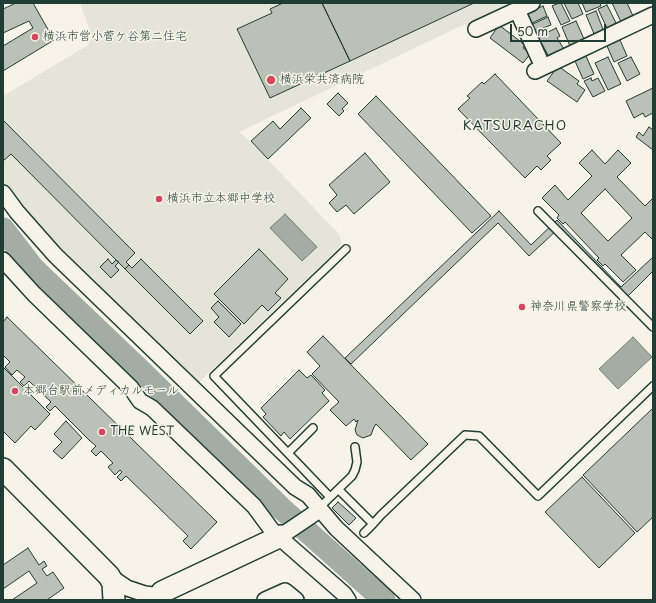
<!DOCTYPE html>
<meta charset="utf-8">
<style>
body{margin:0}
#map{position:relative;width:656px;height:603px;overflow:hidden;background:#f7f3e8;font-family:"Playpen Sans",sans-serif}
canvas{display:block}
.frame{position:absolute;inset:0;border:4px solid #1f3d34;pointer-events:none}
.scale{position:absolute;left:510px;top:24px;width:96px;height:18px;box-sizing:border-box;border:2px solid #1f3d34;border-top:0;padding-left:5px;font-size:12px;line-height:14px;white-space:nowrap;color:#1f3d34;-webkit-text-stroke:3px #f7f3e8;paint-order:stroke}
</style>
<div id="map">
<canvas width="656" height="603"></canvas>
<div class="frame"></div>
<div class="scale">50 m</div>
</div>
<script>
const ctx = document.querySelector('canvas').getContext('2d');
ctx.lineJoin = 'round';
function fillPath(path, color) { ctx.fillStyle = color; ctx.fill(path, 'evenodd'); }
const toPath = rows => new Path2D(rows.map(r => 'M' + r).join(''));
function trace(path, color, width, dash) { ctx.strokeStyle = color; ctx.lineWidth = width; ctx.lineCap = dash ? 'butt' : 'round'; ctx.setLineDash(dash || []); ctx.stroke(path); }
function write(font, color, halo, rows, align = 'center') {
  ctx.font = font + ' "Playpen Sans","Klee One",sans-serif'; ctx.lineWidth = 3; ctx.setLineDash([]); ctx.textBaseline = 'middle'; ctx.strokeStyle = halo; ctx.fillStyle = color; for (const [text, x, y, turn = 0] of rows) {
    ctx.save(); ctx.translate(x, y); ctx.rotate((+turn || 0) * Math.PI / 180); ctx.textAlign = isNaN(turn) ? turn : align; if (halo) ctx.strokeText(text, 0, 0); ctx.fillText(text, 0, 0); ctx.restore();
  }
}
const built = toPath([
 [80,3,521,3,469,27,465,24,239,132,251,142,337,232,340,236,341,244,339,248,195,386,57,252,3,187,3,96,88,45,92,36]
]);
const water = toPath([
 [285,214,317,247,302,261,270,228,285,214],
 [633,337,652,357,618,389,599,369,633,337]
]);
const river = toPath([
 [3,229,33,268,143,373,282,509,384,600]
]);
const building = toPath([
 [16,3,33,3,54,40,3,71,3,46,33,28,29,21,3,33,3,9,16,3],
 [283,3,322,3,350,61,270,98,237,29,272,13,270,9,283,3],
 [322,3,474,3,350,61,322,3],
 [559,3,561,3,570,21,561,25,552,6,559,3],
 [564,3,578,3,583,14,572,19,564,3],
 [582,3,600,3,601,6,586,12,582,3],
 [612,3,627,3,634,18,622,24,612,3],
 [607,5,616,23,607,28,598,9,607,5],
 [543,6,547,16,530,24,525,14,543,6],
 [596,11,604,32,595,36,586,15,596,11],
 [548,17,551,25,543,28,545,32,536,36,531,25,548,17],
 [576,21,584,39,570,46,562,27,576,21],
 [499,25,525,45,523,48,531,53,523,63,490,38,499,25],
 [556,28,560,36,557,38,564,49,549,57,542,44,541,45,537,38,556,28],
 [620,40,627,56,614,62,607,46,620,40],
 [586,56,594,74,583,79,575,61,586,56],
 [608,57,621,84,608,90,595,63,608,57],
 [631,57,640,74,627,81,618,63,631,57],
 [558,66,579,81,577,84,585,90,577,102,547,81,558,66],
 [495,74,561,143,547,156,551,160,541,170,537,166,525,178,458,109,470,98,467,96,482,82,484,84,495,74],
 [591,78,592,81,598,78,605,91,593,97,584,81,591,78],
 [653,88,653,113,645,117,643,113,634,118,626,101,653,88],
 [338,93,348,103,342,109,344,111,339,116,327,104,338,93],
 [376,96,491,216,472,233,358,114,376,96],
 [301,108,311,118,268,159,251,141,273,121,280,129,301,108],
 [3,120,135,253,126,262,129,265,125,269,11,154,3,161,3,120],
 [649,127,653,130,653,150,636,137,639,132,643,136,649,127],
 [592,150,605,164,618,150,631,163,617,177,645,206,653,198,653,240,645,232,621,255,636,270,623,282,605,264,603,266,597,260,599,258,565,222,563,224,557,218,559,215,542,198,555,185,568,200,592,176,579,163,592,150],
 [605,189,632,218,608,241,581,213,605,189],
 [365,153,390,182,354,214,346,205,337,212,329,203,337,195,329,185,365,153],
 [499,211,531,245,557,220,621,287,653,257,653,271,625,299,558,229,529,256,498,223,351,364,345,358,499,211],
 [259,249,288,279,275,293,281,298,268,311,262,305,244,324,214,294,259,249],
 [108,259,112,264,116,260,119,262,115,266,119,270,111,278,100,267,108,259],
 [141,259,203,321,190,334,125,269,129,265,132,268,141,259],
 [218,301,241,324,229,337,214,322,219,317,211,308,218,301],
 [7,317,217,522,191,549,183,541,188,536,126,476,121,481,117,477,122,472,120,470,115,475,108,467,113,463,101,451,96,456,91,451,96,446,89,440,55,406,50,411,46,407,51,402,29,381,24,386,20,382,25,377,17,370,12,375,5,367,10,362,3,355,3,322,7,317],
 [323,336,428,444,411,460,376,424,374,427,371,435,363,438,357,435,355,430,358,420,356,422,354,419,346,426,330,410,339,402,312,374,320,366,307,352,323,336],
 [3,367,50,414,35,430,31,426,15,443,3,431,3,367],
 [299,370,307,378,311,375,325,390,322,393,329,401,290,439,284,432,281,436,263,417,266,414,261,408,299,370],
 [653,408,653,517,637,532,583,475,653,408],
 [66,421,82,438,62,459,53,451,62,442,54,434,66,421],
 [582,477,635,533,599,568,545,512,582,477],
 [338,502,356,518,349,525,332,508,338,502],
 [28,548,39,565,44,561,47,566,42,569,47,576,53,572,64,588,47,600,12,600,37,583,29,571,3,589,3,565,28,548]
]);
const lane = toPath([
 [538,211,653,327],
 [288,453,313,428],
 [339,490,373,524,381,515,465,435,479,436,538,496,653,386],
 [330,497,214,376,346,249],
 [319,508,352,476,355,470,357,462,355,447],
 [364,533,373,524]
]);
const street = toPath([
 [517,10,543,67],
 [476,29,532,3],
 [535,71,653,15],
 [3,193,17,212,55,255,295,487,308,495,336,528,413,600],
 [3,260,34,294,131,388,140,401,152,408,254,506,271,529,279,537,344,594,348,600],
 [281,536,315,513,319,508],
 [109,576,127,588,145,594,153,595,162,592],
 [265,600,285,591,296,600]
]);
const secondary = toPath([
 [3,469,109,576,113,583,114,600],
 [162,592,281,536]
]);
const markers = [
 [35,37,4,"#d1495b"],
 [271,80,5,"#d1495b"],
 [159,199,4,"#d1495b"],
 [522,307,4,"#d1495b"],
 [15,391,4,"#d1495b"],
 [102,432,4,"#d1495b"]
];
const poiNames = [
 ["横浜市営小菅ケ谷第二住宅",43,37],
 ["横浜栄共済病院",280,80],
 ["横浜市立本郷中学校",167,199],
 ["神奈川県警察学校",530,307],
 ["本郷台駅前メディカルモール",23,391],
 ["THE WEST",110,432]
];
const neighbourhoodNames = [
 ["KATSURACHO",515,126]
];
fillPath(built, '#e5e4d9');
fillPath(water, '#a4ada3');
trace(water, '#6f8077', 1);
trace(river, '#a4ada3', 23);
fillPath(building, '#bbc1b6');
trace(building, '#1f3d34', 1);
trace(lane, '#1f3d34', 10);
trace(street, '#1f3d34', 18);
trace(secondary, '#1f3d34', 24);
trace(lane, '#f7f3e8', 7);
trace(street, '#f7f3e8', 15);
trace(secondary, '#f7f3e8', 21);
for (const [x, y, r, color] of markers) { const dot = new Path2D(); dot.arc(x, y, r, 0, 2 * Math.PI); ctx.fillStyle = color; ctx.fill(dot); trace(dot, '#f7f3e8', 1.5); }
write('12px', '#1f3d34', '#f7f3e8', poiNames, 'left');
ctx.letterSpacing = '1px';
write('13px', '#1f3d34', '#f7f3e8', neighbourhoodNames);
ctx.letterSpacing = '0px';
</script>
